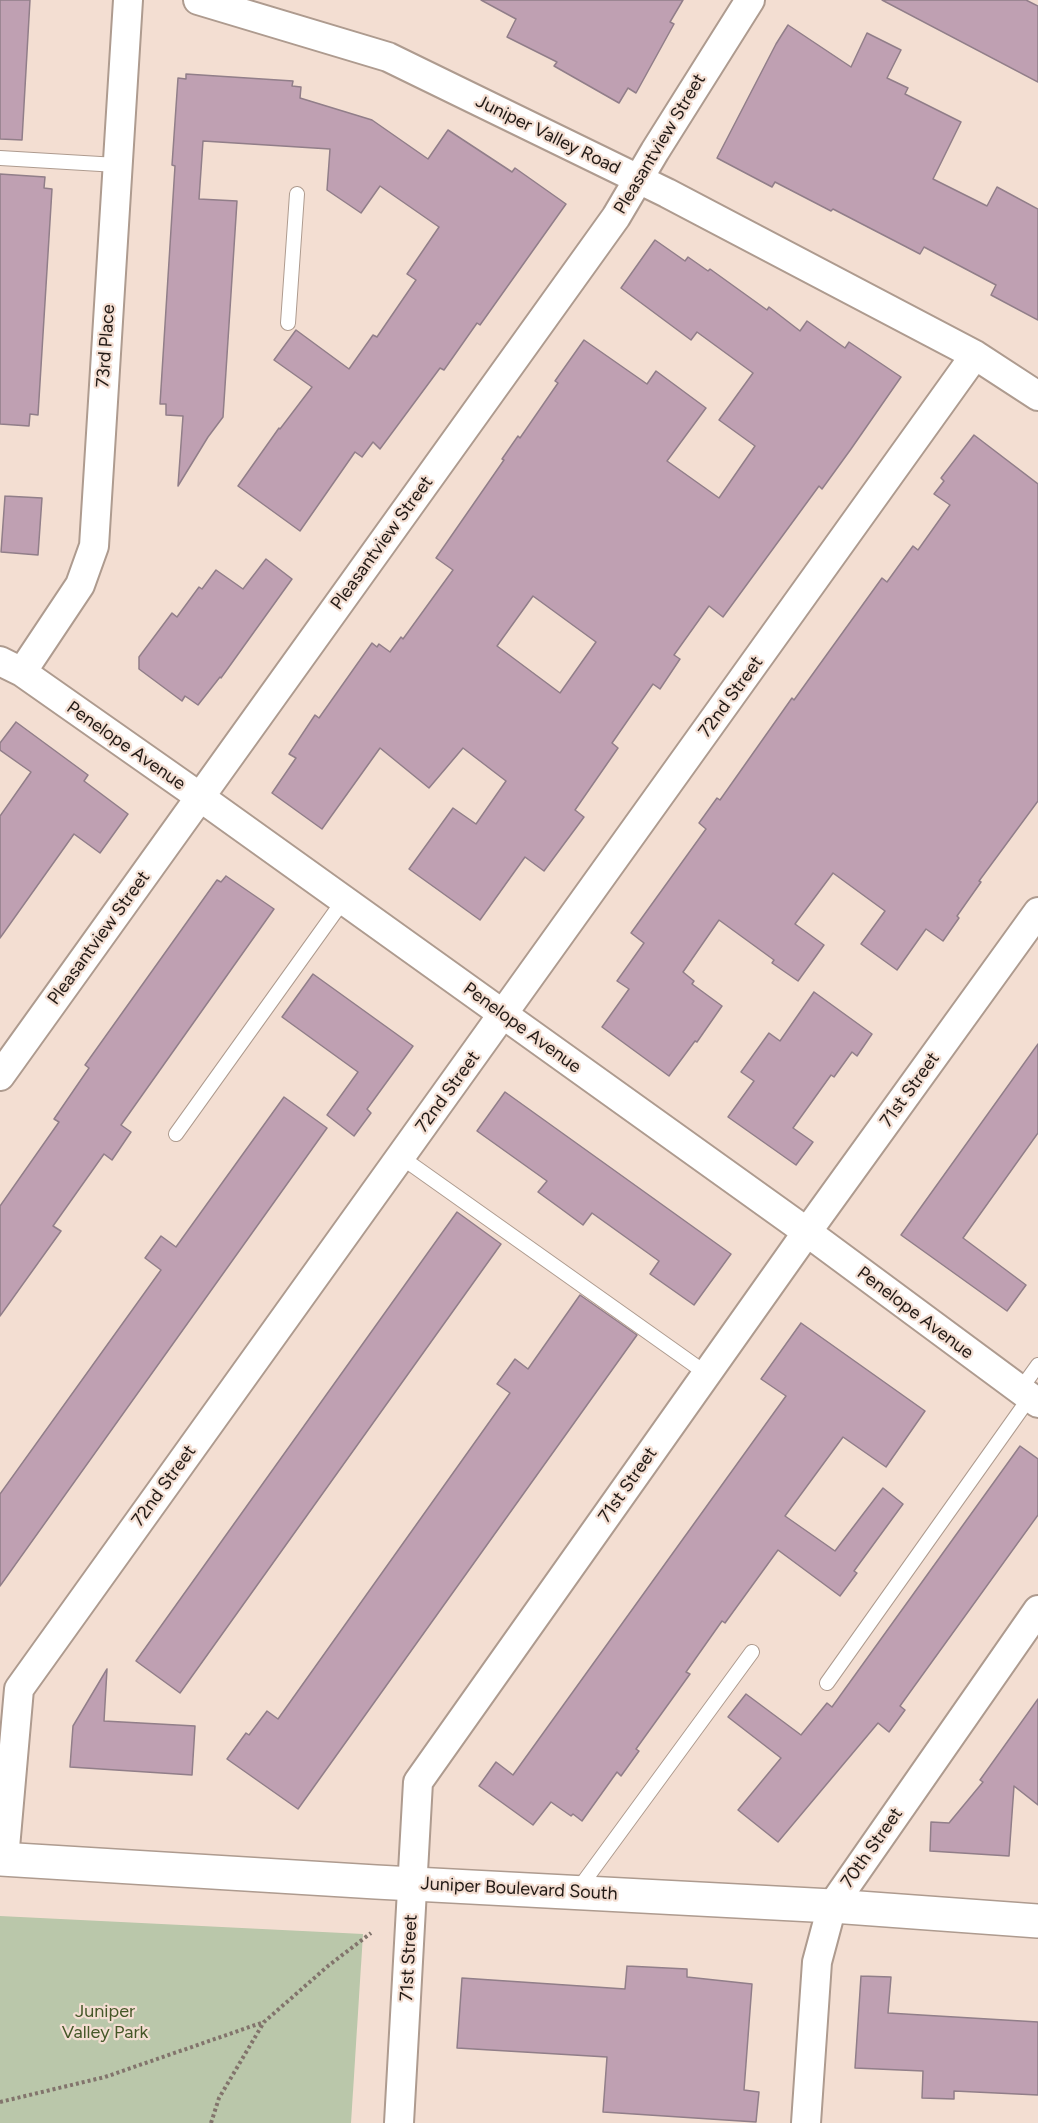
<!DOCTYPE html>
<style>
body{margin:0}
canvas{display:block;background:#f3ded2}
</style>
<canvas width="1038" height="2123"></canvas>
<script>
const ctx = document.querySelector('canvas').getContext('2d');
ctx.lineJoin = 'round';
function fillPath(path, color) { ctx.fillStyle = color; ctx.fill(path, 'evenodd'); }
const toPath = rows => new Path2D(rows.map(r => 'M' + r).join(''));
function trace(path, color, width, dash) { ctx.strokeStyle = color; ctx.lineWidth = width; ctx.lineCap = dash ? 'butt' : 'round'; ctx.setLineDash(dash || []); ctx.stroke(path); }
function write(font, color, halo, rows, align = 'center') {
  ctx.font = font + ' Figtree,sans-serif'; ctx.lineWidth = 4.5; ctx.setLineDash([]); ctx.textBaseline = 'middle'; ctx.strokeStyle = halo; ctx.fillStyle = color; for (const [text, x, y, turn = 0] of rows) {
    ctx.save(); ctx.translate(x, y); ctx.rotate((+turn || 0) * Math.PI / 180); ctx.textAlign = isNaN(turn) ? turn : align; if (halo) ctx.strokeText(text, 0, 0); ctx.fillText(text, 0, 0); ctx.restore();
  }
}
const green = toPath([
 [0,1916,363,1934,351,2123,0,2123]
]);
const building = toPath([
 [0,0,30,0,22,140,0,139,0,0],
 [481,0,683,0,670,22,674,24,636,93,628,88,619,103,554,66,557,62,507,37,516,19,481,0],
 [882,0,1026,0,1038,6,1038,82,882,0],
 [788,25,851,67,867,33,901,50,887,78,908,88,905,94,961,122,933,179,987,206,997,187,1038,209,1038,320,991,295,996,285,924,247,920,254,833,209,831,211,775,182,772,187,717,158,776,44,788,25],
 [186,74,293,81,292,86,301,87,300,98,372,120,428,159,448,130,512,172,515,168,566,204,480,325,477,323,444,370,440,368,380,449,373,442,362,457,355,452,300,531,238,486,279,428,280,429,312,387,274,360,296,330,349,369,373,335,377,337,416,280,407,274,439,227,380,186,361,213,327,190,330,149,203,141,199,199,237,201,223,417,208,437,178,486,183,416,166,415,166,404,160,404,175,166,172,165,178,78,186,79,186,74],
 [0,174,45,177,44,188,52,189,38,415,30,414,29,426,0,424,0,174],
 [655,240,685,261,688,257,708,271,710,269,767,310,769,307,800,331,807,321,845,348,849,342,901,377,851,449,822,489,819,486,723,617,709,606,674,655,680,659,660,689,653,684,612,743,618,748,575,810,584,817,544,871,525,857,480,920,409,869,453,808,476,824,506,781,463,748,429,788,380,748,322,829,272,793,296,758,289,754,315,715,319,718,372,643,377,647,379,644,390,652,401,637,403,639,453,570,436,558,504,460,502,459,518,436,520,438,558,383,555,381,584,340,647,384,656,371,706,408,667,461,719,498,755,446,719,420,753,373,697,332,691,340,621,288,655,240],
 [533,596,596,642,560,693,497,646,533,596],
 [974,435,1038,484,1038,801,979,881,981,882,957,916,959,918,943,941,926,929,897,970,861,944,885,911,833,873,795,924,824,945,798,981,772,963,774,960,719,920,683,972,694,981,692,984,722,1006,697,1042,695,1041,669,1076,602,1027,629,989,617,981,644,943,631,933,706,829,699,823,717,798,720,800,792,698,794,700,882,578,887,582,913,546,918,550,950,505,934,494,944,481,941,478,974,435],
 [5,496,42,498,38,555,1,552,5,496],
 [266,559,292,579,221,678,220,677,198,705,185,696,182,701,139,669,139,657,172,613,177,617,199,587,202,589,216,570,243,589,266,559],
 [16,722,88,775,84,781,128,814,100,853,74,834,0,938,0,816,31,772,0,750,0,743,16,722],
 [226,876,274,909,121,1125,131,1132,112,1160,104,1154,53,1226,61,1231,0,1316,0,1206,59,1122,54,1119,89,1068,85,1065,217,880,221,882,226,876],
 [313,974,413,1046,367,1109,371,1113,354,1136,327,1115,358,1072,282,1017,313,974],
 [814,992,872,1034,857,1056,852,1052,834,1077,831,1075,793,1128,813,1142,796,1165,728,1117,754,1081,741,1072,769,1033,780,1041,814,992],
 [1038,1044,1038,1133,963,1238,1026,1285,1007,1311,901,1235,1038,1044],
 [505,1092,731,1254,694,1305,650,1274,659,1261,592,1213,583,1225,560,1208,538,1192,547,1181,477,1131,505,1092],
 [284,1097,327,1128,0,1586,0,1494,161,1270,145,1258,161,1236,176,1247,284,1097],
 [457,1212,501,1244,180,1693,136,1661,457,1212],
 [580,1295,637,1335,298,1809,227,1759,246,1733,249,1735,267,1711,278,1719,510,1393,497,1384,515,1359,528,1369,580,1295],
 [801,1323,925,1411,886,1467,843,1437,785,1516,835,1551,883,1488,903,1504,854,1571,857,1573,840,1596,778,1550,725,1623,722,1621,686,1672,690,1674,636,1749,639,1751,621,1776,617,1772,582,1821,573,1814,571,1816,551,1802,533,1825,479,1786,496,1762,513,1775,786,1396,761,1379,801,1323],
 [1020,1446,1038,1459,1038,1515,900,1706,905,1710,889,1732,878,1723,778,1842,738,1810,781,1758,728,1717,746,1694,801,1735,827,1703,832,1707,1020,1446],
 [107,1669,104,1721,195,1726,192,1775,70,1767,73,1726,107,1669],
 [1038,1699,1038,1805,1014,1786,1009,1856,930,1851,931,1822,949,1823,983,1782,980,1780,1038,1699],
 [627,1966,687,1969,687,1977,752,1984,744,2090,759,2092,756,2122,603,2112,607,2057,457,2048,462,1978,625,1989,627,1966],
 [861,1976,891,1977,888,2013,1038,2022,1038,2095,954,2091,954,2099,922,2098,923,2071,855,2068,861,1976]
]);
const path = toPath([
 [0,2102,105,2077,264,2022],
 [211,2123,219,2098,264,2022,328,1966,371,1933]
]);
const lane = toPath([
 [0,158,117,165],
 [288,323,297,194],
 [176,1134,343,901],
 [401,1157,707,1374],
 [1020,1390,1038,1365],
 [827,1683,1030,1397],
 [577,1891,752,1652]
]);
const street = toPath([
 [198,0,388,57,667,193,975,355,1038,396],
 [0,661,22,672,200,797,807,1232,1038,1403],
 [22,672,80,585,94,546,128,0],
 [0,1076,616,217,655,151,750,0],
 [4,1859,19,1689,975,355],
 [399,2123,418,1782,807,1232,1038,912],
 [806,2123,817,1962,832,1906,1038,1610]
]);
const secondary = toPath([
 [0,1859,376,1882,832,1906,1038,1921]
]);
const streetNames = [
 ["Juniper Valley Road",548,135,26],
 ["Pleasantview Street",660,144,-59],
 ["73rd Place",106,346,-86],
 ["Pleasantview Street",382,543,-54],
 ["72nd Street",731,697,-54],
 ["Penelope Avenue",126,746,35],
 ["Pleasantview Street",99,938,-54],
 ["Penelope Avenue",522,1028,36],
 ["71st Street",910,1090,-54],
 ["72nd Street",448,1092,-54],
 ["Penelope Avenue",915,1313,37],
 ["71st Street",628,1485,-55],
 ["72nd Street",164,1486,-54],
 ["70th Street",872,1848,-55],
 ["Juniper Boulevard South",519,1889,3],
 ["71st Street",409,1958,-87]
];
const parkNames = [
 ["Juniper",105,2012],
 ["Valley Park",105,2033]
];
fillPath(green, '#bac7aa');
fillPath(building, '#bfa0b2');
trace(building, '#917e89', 1.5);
trace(lane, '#ae9b8f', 16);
trace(street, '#ae9b8f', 32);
trace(secondary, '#ae9b8f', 36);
trace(path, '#82746c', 4, [3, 3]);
trace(lane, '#fff', 14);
trace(street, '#fff', 28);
trace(secondary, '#fff', 33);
write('18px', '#211915', '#f3ded2', streetNames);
write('18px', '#455728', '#f3ded2', parkNames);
</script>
